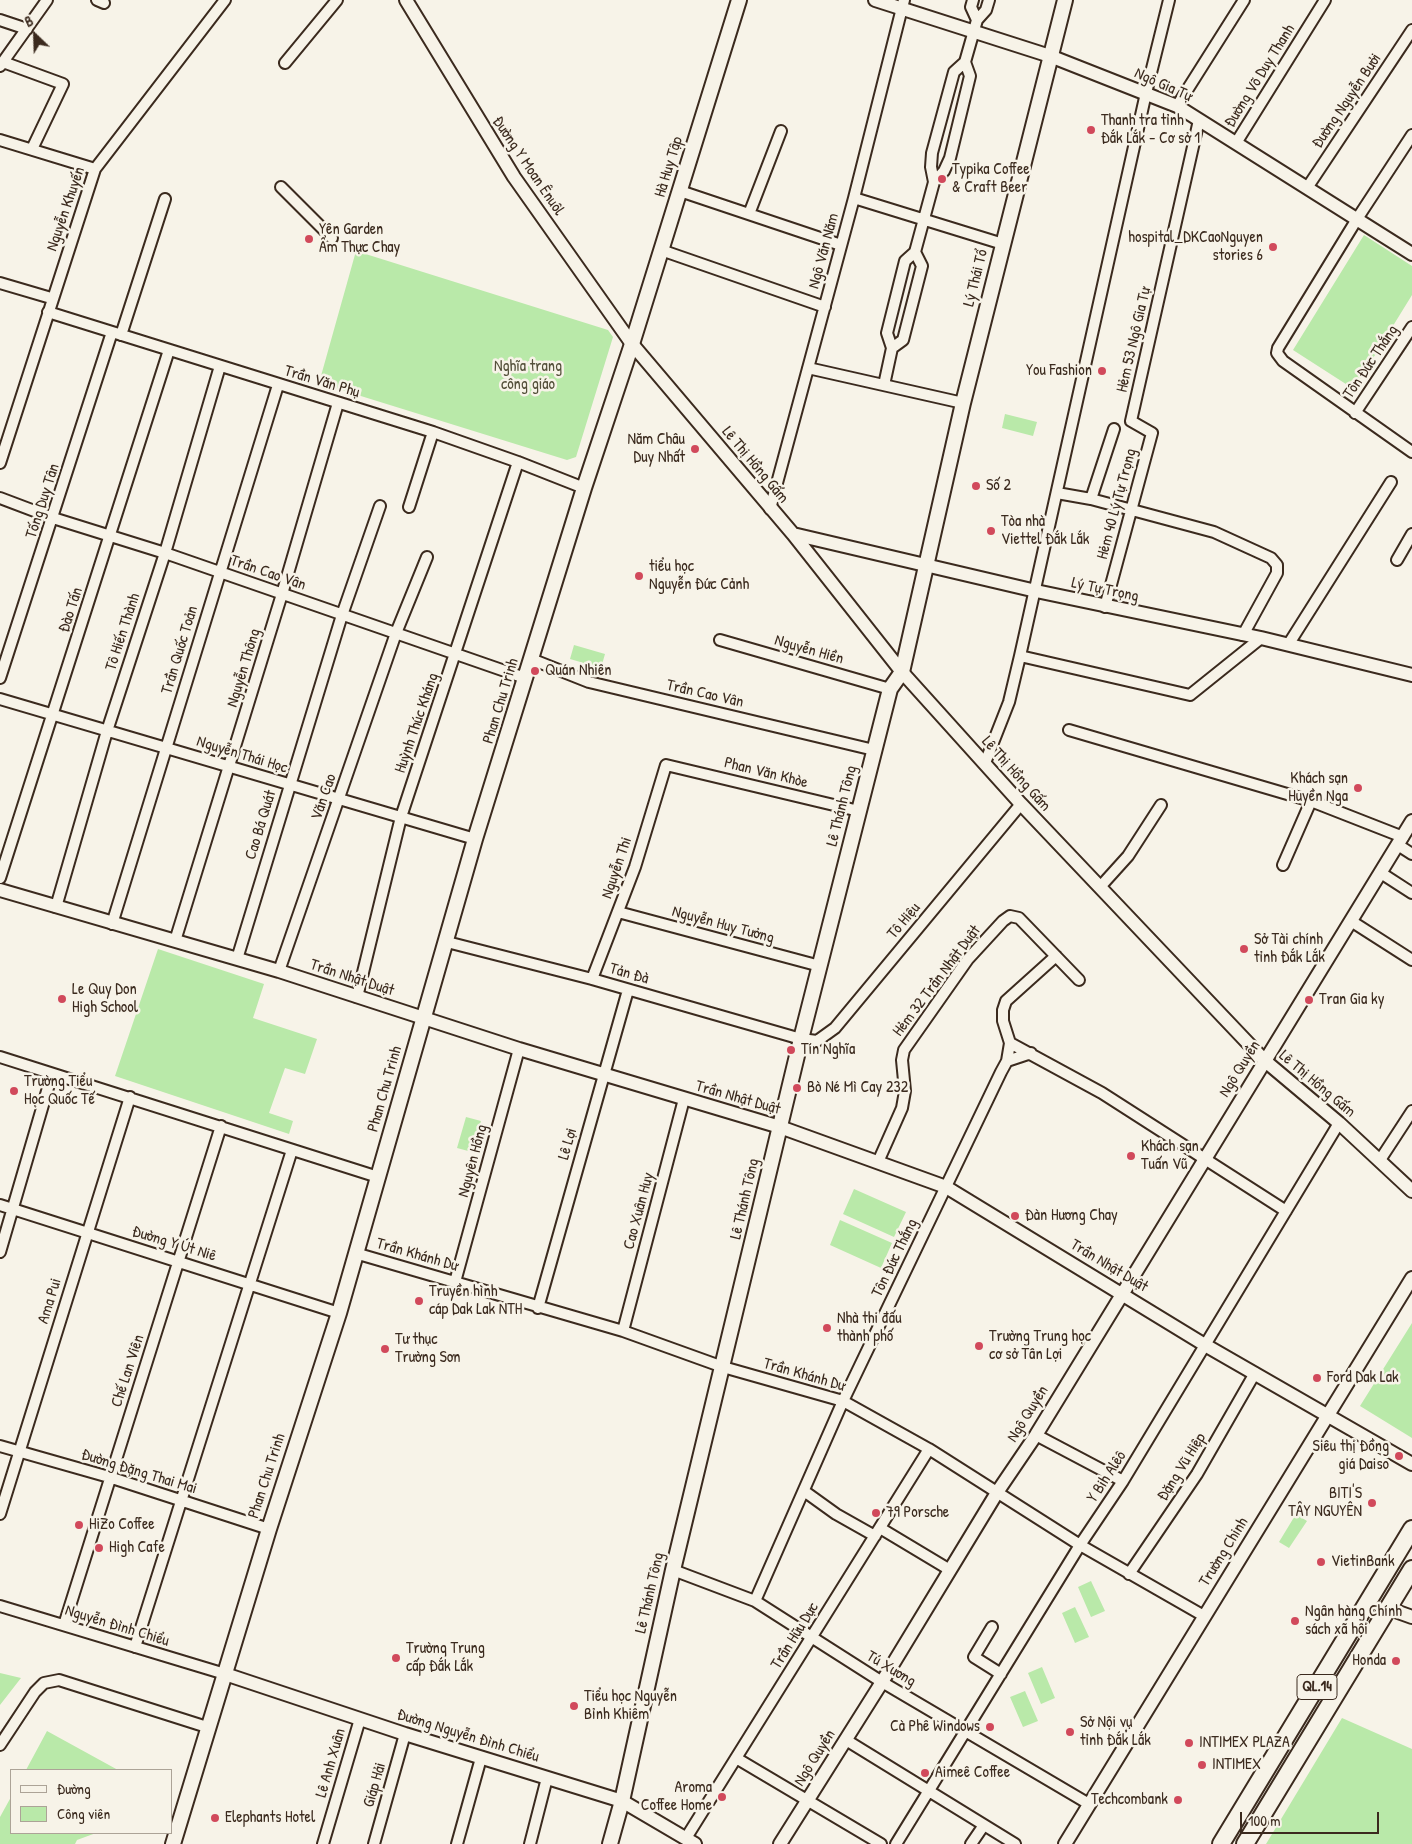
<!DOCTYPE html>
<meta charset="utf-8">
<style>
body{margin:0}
#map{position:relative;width:1412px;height:1844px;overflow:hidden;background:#f7f3e8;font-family:"Patrick Hand",sans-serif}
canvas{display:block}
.legend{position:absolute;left:10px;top:1769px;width:162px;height:65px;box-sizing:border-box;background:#f7f3e8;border:1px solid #aca397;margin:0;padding:6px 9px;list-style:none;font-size:15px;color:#3b2a1e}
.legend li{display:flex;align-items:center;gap:10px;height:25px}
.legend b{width:25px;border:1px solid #aca397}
.north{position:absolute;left:10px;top:10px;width:50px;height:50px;-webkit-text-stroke:4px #f7f3e8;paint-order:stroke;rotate:336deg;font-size:14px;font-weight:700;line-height:20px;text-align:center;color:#3b2a1e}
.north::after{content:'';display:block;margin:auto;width:18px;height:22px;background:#3b2a1e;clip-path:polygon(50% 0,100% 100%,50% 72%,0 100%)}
.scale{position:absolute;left:1240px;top:1812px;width:139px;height:22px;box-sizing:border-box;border:2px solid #3b2a1e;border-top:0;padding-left:6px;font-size:15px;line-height:18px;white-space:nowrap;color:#3b2a1e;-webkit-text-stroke:4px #f7f3e8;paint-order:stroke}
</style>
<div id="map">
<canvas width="1412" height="1844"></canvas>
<ul class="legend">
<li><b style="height:6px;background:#f7f3e8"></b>Đường</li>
<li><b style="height:14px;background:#b9e9a9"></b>Công viên</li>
</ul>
<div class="north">B</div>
<div class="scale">100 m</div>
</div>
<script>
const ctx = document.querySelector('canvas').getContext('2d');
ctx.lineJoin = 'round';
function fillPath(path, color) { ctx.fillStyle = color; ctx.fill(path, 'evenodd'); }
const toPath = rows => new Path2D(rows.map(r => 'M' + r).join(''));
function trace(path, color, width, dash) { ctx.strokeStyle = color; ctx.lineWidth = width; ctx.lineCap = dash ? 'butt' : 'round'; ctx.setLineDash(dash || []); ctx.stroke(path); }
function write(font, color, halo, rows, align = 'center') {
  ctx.font = font + ' "Patrick Hand",sans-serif'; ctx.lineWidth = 5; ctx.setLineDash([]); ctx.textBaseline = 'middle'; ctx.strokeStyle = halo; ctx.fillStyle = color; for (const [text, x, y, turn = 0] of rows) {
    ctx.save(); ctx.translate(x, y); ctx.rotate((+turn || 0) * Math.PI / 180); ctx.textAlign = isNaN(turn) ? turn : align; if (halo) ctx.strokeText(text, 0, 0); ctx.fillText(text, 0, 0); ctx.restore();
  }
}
const green = toPath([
 [1364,235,1412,266,1412,295,1359,381,1349,386,1293,350],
 [356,251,608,330,613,337,576,457,567,460,319,383],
 [1005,414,1037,422,1033,436,1002,428],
 [574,645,605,654,601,668,570,659],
 [158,949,264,984,253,1018,317,1039,305,1074,285,1068,269,1113,293,1121,289,1134,115,1076],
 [466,1117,481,1121,472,1152,457,1148],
 [854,1189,906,1212,894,1237,843,1214],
 [840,1220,892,1243,881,1268,830,1245],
 [1412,1323,1412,1438,1360,1406],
 [1296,1514,1307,1521,1289,1548,1279,1542],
 [1091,1581,1105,1611,1091,1617,1078,1587],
 [1075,1607,1089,1637,1075,1643,1062,1613],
 [1042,1667,1055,1698,1041,1704,1028,1673],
 [0,1673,21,1678,0,1705],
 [1025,1691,1038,1721,1023,1727,1010,1697],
 [1342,1718,1412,1749,1412,1844,1266,1844],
 [47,1731,118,1770,26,1770],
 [11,1797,11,1833,96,1833,77,1840,75,1844,0,1844,0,1817]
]);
const minor = toPath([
 [97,0,104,3],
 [973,0,971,7,977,20],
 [0,20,27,29],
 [3,62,63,84,32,149],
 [285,63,337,0],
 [0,66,47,0],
 [1177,106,1244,0],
 [1412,135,1357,219,1278,348,1277,353,1283,361,1412,452],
 [0,140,95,169],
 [1236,143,1325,0],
 [934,182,944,171,950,158,970,76,965,62],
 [281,187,332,238],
 [1307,188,1412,30],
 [680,191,841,245],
 [854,198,1003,244],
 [749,214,781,131],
 [661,250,825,307],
 [0,283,51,298],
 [48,312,433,432,518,462,584,488],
 [121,335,165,199],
 [892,348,903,340,922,266,915,252],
 [808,368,963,403],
 [884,385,892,348,887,333,905,261,915,252,934,182,931,167,932,153,954,72,965,62,977,20,986,10,989,0],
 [1355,413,1412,327],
 [0,463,95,169,225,0],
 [1057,493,1091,499,1214,532,1271,558,1277,565,1277,573,1243,635],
 [0,498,53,518,165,553,525,678],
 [1091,499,1114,429],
 [409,507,433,432],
 [770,509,854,198,904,0],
 [1397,560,1412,534],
 [1105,607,1152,433,1131,421,1199,120],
 [720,640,890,689],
 [1288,645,1391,482],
 [1020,656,1190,695,1261,638],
 [531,659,589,682,874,750],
 [0,678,112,332],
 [0,699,475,839],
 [1069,730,1311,801,1403,837],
 [985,763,1009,702,1020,656,1146,93,1169,0],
 [1398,845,1412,854],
 [1283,865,1311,801],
 [1381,873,1412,893],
 [0,878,169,350],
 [1100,887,1128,856,1161,805],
 [56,907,107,731,165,553,220,366],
 [618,912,820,966],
 [1351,921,1412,960],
 [112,924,278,385],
 [175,941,282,594,338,403],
 [447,942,592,979,801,1039,817,1041,835,1028,1021,804],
 [237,959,342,615,380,506],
 [279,971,396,633,427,557],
 [592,979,635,867,666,765,859,811],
 [357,997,401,817,518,462],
 [1010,1043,1102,1093,1286,1211],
 [0,1057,378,1177],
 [1007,1061,1010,1043,1003,1021,1003,1010,1006,1001,1056,956],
 [1380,1160,1412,1111],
 [878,1162,902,1108,905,1091,902,1060,904,1050,968,959,1003,921,1010,916,1019,918,1079,980],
 [0,1205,339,1313],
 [0,1252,52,1074],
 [355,1253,623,1331,723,1367,843,1401,929,1449,1080,1545,1204,1616],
 [455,1282,519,1049],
 [538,1308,628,990],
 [623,1331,684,1099],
 [1036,1435,1123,1481],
 [0,1446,109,1477,269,1529],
 [804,1491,836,1514,875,1536],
 [0,1514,130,1097],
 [880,1528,950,1570],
 [673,1570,755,1601,882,1682,1089,1804],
 [1129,1574,1197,1474,1255,1373],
 [755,1601,843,1401,1001,1072,1007,1061,1031,1053],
 [0,1606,225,1674],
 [64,1625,221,1126],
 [992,1627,974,1657,1001,1674],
 [135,1647,292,1150],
 [846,1740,1015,1844],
 [0,1745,35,1692,44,1683,59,1680,210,1728],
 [736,1758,881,1844],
 [686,1838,929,1449],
 [323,1844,360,1719],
 [374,1844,405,1734],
 [457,1844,481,1758],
 [530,1844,547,1778],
 [896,1844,1080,1545,1123,1481,1339,1123],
 [971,1844,984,1825]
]);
const tertiary = toPath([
 [406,0,514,177,632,344,793,534,902,672,1021,804,1264,1060,1339,1123,1412,1191],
 [875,0,1050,56,1177,106,1412,254],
 [793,534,1036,591,1261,638,1412,675],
 [0,890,279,971,519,1049,780,1127,946,1187,1205,1345,1412,1464],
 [1387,1608,1412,1617],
 [225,1674,405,1734,622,1801,695,1844],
 [780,1844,882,1682,998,1491,1036,1435,1412,821],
 [1065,1844,1412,1278]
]);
const secondary = toPath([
 [173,1844,269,1529,339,1313,475,839,584,488,632,344,739,0],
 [610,1844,622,1801,673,1570,801,1039,890,689,902,672,963,403,1065,0]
]);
const primary = toPath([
 [1221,1844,1412,1529],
 [1245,1844,1412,1569]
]);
const markers = [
 [1091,130,5,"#d1495b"],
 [942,179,5,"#d1495b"],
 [309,239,5,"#d1495b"],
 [1273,247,5,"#d1495b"],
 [1102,371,5,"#d1495b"],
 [695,449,5,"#d1495b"],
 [976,486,5,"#d1495b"],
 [991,531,5,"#d1495b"],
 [639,576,5,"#d1495b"],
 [535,671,5,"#d1495b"],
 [1358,788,5,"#d1495b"],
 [1244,949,5,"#d1495b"],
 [62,999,5,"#d1495b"],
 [1309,1000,5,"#d1495b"],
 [791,1050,5,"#d1495b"],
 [797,1088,5,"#d1495b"],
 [14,1091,5,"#d1495b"],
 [1131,1156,5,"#d1495b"],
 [1015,1216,5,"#d1495b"],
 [419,1301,5,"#d1495b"],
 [827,1328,5,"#d1495b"],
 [979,1346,5,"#d1495b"],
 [385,1349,5,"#d1495b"],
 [1317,1378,5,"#d1495b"],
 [1399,1456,5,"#d1495b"],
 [1372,1503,5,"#d1495b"],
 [876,1513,5,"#d1495b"],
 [79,1525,5,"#d1495b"],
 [99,1548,5,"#d1495b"],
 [1321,1562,5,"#d1495b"],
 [1295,1621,5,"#d1495b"],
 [396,1658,5,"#d1495b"],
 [1396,1661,5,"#d1495b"],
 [574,1706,5,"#d1495b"],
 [990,1727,5,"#d1495b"],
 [1070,1732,5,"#d1495b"],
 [1189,1743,5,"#d1495b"],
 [1202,1765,5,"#d1495b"],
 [925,1773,5,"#d1495b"],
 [722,1797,5,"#d1495b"],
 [1178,1800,5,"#d1495b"],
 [215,1818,5,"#d1495b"]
];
const shields = [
 [1317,1687,40]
];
const shieldNames = [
 ["QL.14",1317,1687]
];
const streetNames = [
 ["Đường Võ Duy Thanh",1260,76,-58],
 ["Ngô Gia Tự",1163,85,24],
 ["Đường Nguyễn Bưởi",1347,101,-56],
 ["Đường Y Moan Ênuôl",528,166,56],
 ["Hà Huy Tập",669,167,-73],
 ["Nguyễn Khuyến",66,209,-71],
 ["Ngô Văn Năm",824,251,-75],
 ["Lý Thái Tổ",976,278,-76],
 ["Hẻm 53 Ngô Gia Tự",1134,340,-77],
 ["Tôn Đức Thắng",1371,362,-56],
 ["Trần Văn Phụ",322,382,17],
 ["Lê Thị Hồng Gấm",755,465,50],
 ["Tống Duy Tân",43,501,-72],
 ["Hẻm 40 Lý Tự Trọng",1117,504,-75],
 ["Trần Cao Vân",268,573,19],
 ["Lý Tự Trọng",1105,590,12],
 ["Đào Tấn",71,610,-72],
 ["Tô Hiến Thành",123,632,-72],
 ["Trần Quốc Toản",180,650,-73],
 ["Nguyễn Hiền",809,650,16],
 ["Nguyễn Thông",244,668,-73],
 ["Trần Cao Vân",705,694,13],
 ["Phan Chu Trinh",501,701,-73],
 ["Huỳnh Thúc Kháng",417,723,-71],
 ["Nguyễn Thái Học",242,755,17],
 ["Phan Văn Khòe",766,773,14],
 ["Lê Thị Hồng Gấm",1016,774,48],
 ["Văn Cao",324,797,-71],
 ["Lê Thánh Tông",842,806,-76],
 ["Cao Bá Quát",261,825,-73],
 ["Nguyễn Thi",617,868,-71],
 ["Tô Hiệu",904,921,-50],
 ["Nguyễn Huy Tưởng",723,925,15],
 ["Tản Đà",629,974,16],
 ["Trần Nhật Duật",352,978,18],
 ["Hẻm 32 Trần Nhật Duật",937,981,-53],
 ["Ngô Quyền",1240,1069,-58],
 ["Lê Thị Hồng Gấm",1317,1084,40],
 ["Phan Chu Trinh",385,1089,-74],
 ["Trần Nhật Duật",738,1098,16],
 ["Lê Lợi",568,1144,-74],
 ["Nguyên Hồng",473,1161,-75],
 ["Lê Thánh Tông",745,1199,-77],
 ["Cao Xuân Huy",639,1211,-75],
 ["Đường Y Út Niê",174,1244,17],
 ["Trần Khánh Dư",417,1255,16],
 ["Tôn Đức Thắng",895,1258,-64],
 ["Trần Nhật Duật",1109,1266,31],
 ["Ama Pui",50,1301,-73],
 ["Chế Lan Viên",128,1371,-72],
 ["Trần Khánh Dư",804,1375,16],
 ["Ngô Quyền",1028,1414,-58],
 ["Đặng Vũ Hiệp",1182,1467,-58],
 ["Đường Đặng Thai Mai",139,1472,17],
 ["Phan Chu Trinh",267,1476,-72],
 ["Y Bih Alêô",1107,1477,-57],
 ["Trường Chinh",1224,1552,-58],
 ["Lê Thánh Tông",650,1593,-77],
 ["Nguyễn Đình Chiểu",117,1626,17],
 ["Trần Hữu Dực",795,1636,-58],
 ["Tú Xương",891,1669,31],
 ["Đường Nguyễn Đình Chiểu",468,1736,17],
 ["Ngô Quyền",815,1758,-58],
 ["Lê Anh Xuân",331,1763,-74],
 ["Giáp Hải",375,1785,-74]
];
const poiNames = [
 ["Thanh tra tỉnh",1101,121],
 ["Đắk Lắk - Cơ sở 1",1101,139],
 ["Typika Coffee",952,170],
 ["& Craft Beer",952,188],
 ["Yên Garden",319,230],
 ["Ẩm Thực Chay",319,248],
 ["hospital_DKCaoNguyen",1263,238,"right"],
 ["stories 6",1263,256,"right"],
 ["You Fashion",1092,371,"right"],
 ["Năm Châu",685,440,"right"],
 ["Duy Nhất",685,458,"right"],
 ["Số 2",986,486],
 ["Tòa nhà",1001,522],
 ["Viettel Đắk Lắk",1001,540],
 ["tiểu học",649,567],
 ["Nguyễn Đức Cảnh",649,585],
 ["Quán Nhiên",545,671],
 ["Khách sạn",1348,779,"right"],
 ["Huyền Nga",1348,797,"right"],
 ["Sở Tài chính",1254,940],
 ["tỉnh Đắk Lắk",1254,958],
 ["Le Quy Don",72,990],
 ["High School",72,1008],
 ["Tran Gia ky",1319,1000],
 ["Tín Nghĩa",801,1050],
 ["Trường Tiểu",24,1082],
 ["Học Quốc Tế",24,1100],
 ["Bò Né Mì Cay 232",807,1088],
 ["Khách sạn",1141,1147],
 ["Tuấn Vũ",1141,1165],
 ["Đàn Hương Chay",1025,1216],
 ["Truyền hình",429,1292],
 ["cáp Dak Lak NTH",429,1310],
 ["Nhà thi đấu",837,1319],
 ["thành phố",837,1337],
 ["Trường Trung học",989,1337],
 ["cơ sở Tân Lợi",989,1355],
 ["Tư thục",395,1340],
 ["Trường Sơn",395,1358],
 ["Ford Dak Lak",1327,1378],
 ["Siêu thị Đồng",1389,1447,"right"],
 ["giá Daiso",1389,1465,"right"],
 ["BITI'S",1362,1494,"right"],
 ["TÂY NGUYÊN",1362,1512,"right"],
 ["79 Porsche",886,1513],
 ["HiZo Coffee",89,1525],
 ["High Cafe",109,1548],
 ["VietinBank",1331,1562],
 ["Ngân hàng Chính",1305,1612],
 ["sách xã hội",1305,1630],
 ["Trường Trung",406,1649],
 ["cấp Đắk Lắk",406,1667],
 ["Honda",1386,1661,"right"],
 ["Tiểu học Nguyễn",584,1697],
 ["Bỉnh Khiêm",584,1715],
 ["Sở Nội vụ",1080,1723],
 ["tỉnh Đắk Lắk",1080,1741],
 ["Cà Phê Windows",980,1727,"right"],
 ["INTIMEX PLAZA",1199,1743],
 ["INTIMEX",1212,1765],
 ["Aimeê Coffee",935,1773],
 ["Aroma",712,1788,"right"],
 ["Coffee Home",712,1806,"right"],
 ["Techcombank",1168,1800,"right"],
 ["Elephants Hotel",225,1818]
];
const parkNames = [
 ["Nghĩa trang",528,367],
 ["công giáo",528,385]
];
fillPath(green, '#b9e9a9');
trace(minor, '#3b2a1e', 14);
trace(tertiary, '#3b2a1e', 16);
trace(secondary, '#3b2a1e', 18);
trace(primary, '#3b2a1e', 20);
trace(minor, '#f7f3e8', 10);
trace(tertiary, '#f7f3e8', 12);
trace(secondary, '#f7f3e8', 14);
trace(primary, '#f7f3e8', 16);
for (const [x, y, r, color] of markers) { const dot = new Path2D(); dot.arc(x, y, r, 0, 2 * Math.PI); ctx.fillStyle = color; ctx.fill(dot); trace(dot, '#f7f3e8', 2); }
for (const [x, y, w] of shields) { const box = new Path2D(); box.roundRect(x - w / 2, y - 12.5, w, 25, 4); ctx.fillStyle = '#f7f3e8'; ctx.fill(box); trace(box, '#3b2a1e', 1); }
write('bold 15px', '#3b2a1e', null, shieldNames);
write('16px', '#3b2a1e', '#f7f3e8', streetNames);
write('16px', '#3b2a1e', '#f7f3e8', poiNames, 'left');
write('16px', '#54503a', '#f7f3e8', parkNames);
</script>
